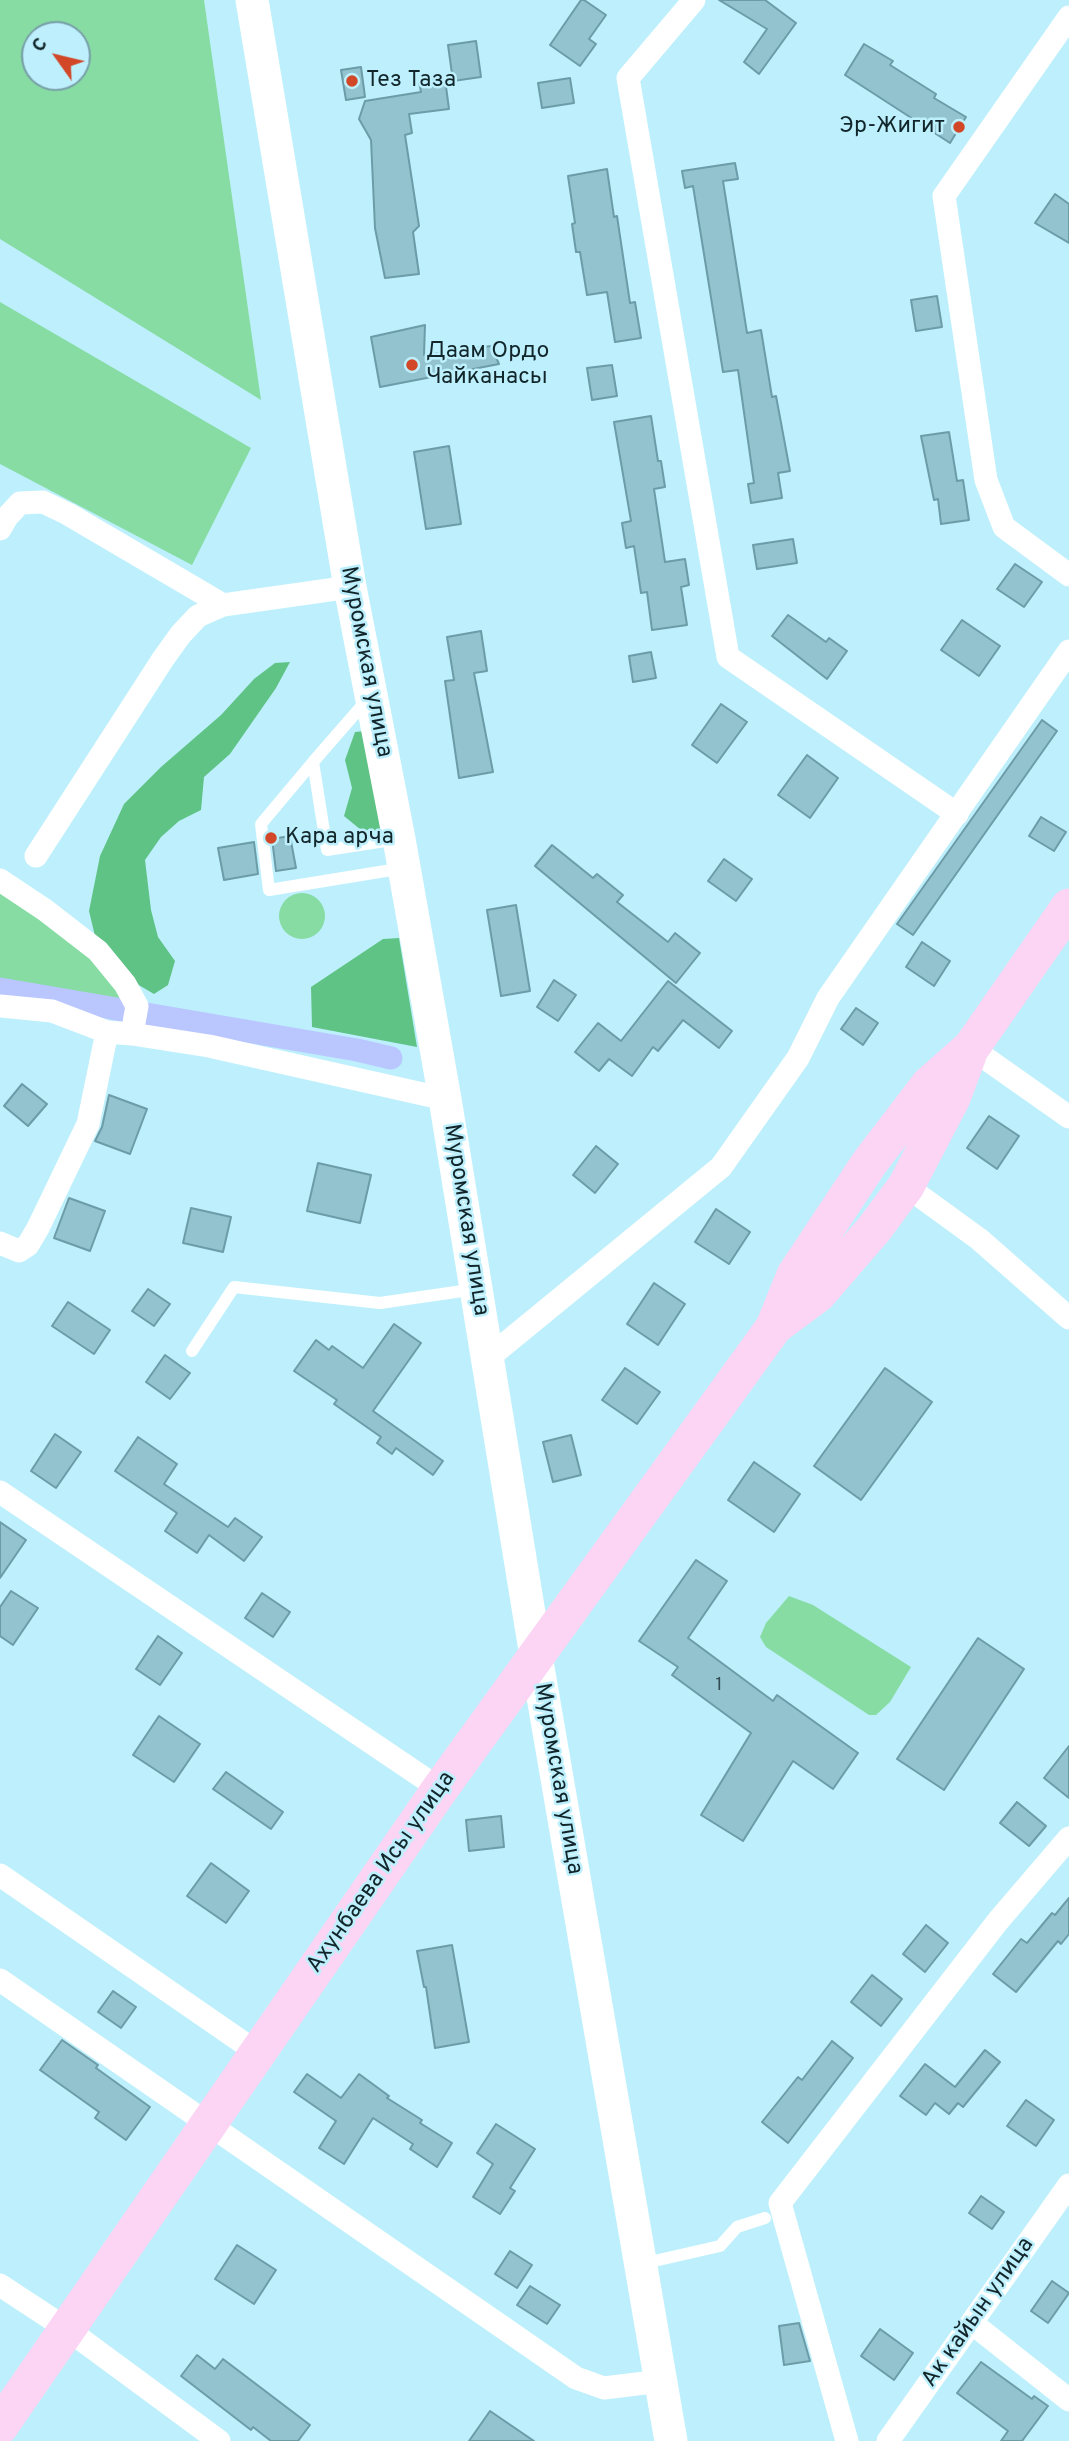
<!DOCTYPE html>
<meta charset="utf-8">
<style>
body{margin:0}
#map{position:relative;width:1069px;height:2441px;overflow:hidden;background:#bdf0fc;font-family:Overpass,sans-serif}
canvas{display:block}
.north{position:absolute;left:21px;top:21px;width:70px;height:70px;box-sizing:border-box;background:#bdf0fc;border:2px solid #789fa8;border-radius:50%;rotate:304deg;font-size:19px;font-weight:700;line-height:28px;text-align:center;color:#11252a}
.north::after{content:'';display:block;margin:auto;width:24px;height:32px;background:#d14727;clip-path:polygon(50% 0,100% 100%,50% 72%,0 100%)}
</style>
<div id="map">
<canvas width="1069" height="2441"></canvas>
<div class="north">С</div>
</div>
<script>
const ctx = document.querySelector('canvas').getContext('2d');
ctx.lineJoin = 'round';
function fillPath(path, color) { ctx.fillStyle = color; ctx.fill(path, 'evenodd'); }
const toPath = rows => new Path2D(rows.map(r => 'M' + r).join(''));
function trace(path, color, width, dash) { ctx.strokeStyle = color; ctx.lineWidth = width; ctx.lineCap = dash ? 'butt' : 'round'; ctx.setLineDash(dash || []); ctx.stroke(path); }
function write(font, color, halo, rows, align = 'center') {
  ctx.font = font + ' Overpass,sans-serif'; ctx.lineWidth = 5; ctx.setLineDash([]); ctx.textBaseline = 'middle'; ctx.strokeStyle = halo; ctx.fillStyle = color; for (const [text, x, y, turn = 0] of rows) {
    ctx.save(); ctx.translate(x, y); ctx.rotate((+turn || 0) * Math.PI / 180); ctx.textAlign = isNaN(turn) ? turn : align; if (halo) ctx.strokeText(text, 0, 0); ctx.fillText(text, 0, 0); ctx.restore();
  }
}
const green = toPath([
 [0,0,204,0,261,400,0,239],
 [35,35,77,35,77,77,35,77],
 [0,302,251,448,192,565,0,464],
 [0,889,77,943,112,979,127,1007,0,979],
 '279 916a23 23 0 1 1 46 0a23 23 0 1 1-46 0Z',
 [789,1596,813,1605,911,1667,890,1702,876,1715,869,1715,766,1647,760,1637,766,1623]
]);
const forest = toPath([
 [290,662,276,688,230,754,204,777,201,810,179,821,161,837,145,860,151,910,158,937,175,961,168,985,154,994,137,984,95,936,89,911,100,856,124,804,161,767,221,715,254,679,275,663],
 [365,731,382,831,361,830,344,816,352,788,345,760,355,732],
 [399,938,417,1047,312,1027,311,987,383,939]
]);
const canal = toPath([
 [0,989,357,1050,391,1058]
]);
const building = toPath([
 [581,0,584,0,606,15,589,39,596,44,580,66,550,45,581,0],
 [719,0,765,0,796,23,759,74,744,62,767,29,719,0],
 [476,41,481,77,453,81,448,45,476,41],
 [864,44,893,61,890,65,936,94,934,98,966,117,950,143,845,75,864,44],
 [361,67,365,97,346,100,341,70,361,67],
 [570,78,574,103,542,108,538,83,570,78],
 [445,79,449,109,409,114,412,133,405,135,419,226,413,232,419,274,385,278,375,228,371,140,359,119,365,101,421,92,419,82,445,79],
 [735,163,738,179,723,181,747,333,761,330,772,397,776,396,790,471,778,473,782,498,751,503,748,484,754,483,738,370,723,372,693,186,685,188,682,171,735,163],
 [607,169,614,217,617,216,630,303,635,302,641,338,615,342,607,292,587,295,580,252,576,252,572,224,575,223,568,176,607,169],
 [1055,194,1069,204,1069,243,1035,223,1055,194],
 [937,296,942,327,916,331,911,300,937,296],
 [425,325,424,355,491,346,499,364,380,387,371,337,425,325],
 [612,365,617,396,592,400,587,368,612,365],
 [651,416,658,461,661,461,665,487,654,489,665,562,685,559,689,585,681,587,687,625,652,630,647,592,641,593,634,546,626,548,622,523,631,521,614,422,651,416],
 [949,432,957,481,963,480,969,520,941,524,938,499,934,500,921,436,949,432],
 [449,446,461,524,426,529,414,452,449,446],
 [793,539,797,563,757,569,753,545,793,539],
 [1015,564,1042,582,1024,607,997,589,1015,564],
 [788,615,826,642,829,638,847,651,827,679,772,636,788,615],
 [962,620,1000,646,979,676,941,650,962,620],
 [481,631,487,671,474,673,493,772,459,778,445,681,454,680,447,637,481,631],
 [651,652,656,678,633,682,629,656,651,652],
 [721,704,747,722,717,763,692,745,721,704],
 [1042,720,1057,731,913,935,897,924,1042,720],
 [807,755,838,778,810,818,778,795,807,755],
 [1041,817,1066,832,1054,851,1029,836,1041,817],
 [290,836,296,868,276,871,272,839,290,836],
 [254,842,258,874,224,880,218,848,254,842],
 [552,845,593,878,597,874,623,895,617,902,668,942,675,933,700,953,676,983,535,866,552,845],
 [724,859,752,879,736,901,708,881,724,859],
 [516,905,530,991,501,996,487,910,516,905],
 [922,942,950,961,934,986,906,967,922,942],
 [554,980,576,995,558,1021,537,1007,554,980],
 [668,981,732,1031,719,1048,683,1020,658,1051,653,1047,632,1076,609,1059,599,1071,575,1052,598,1023,621,1041,668,981],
 [856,1008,878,1023,863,1045,841,1029,856,1008],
 [22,1084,47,1104,28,1126,4,1106,22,1084],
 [109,1095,147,1109,130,1154,95,1141,102,1127,109,1095],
 [989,1116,1019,1136,997,1169,967,1148,989,1116],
 [596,1146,618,1164,595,1193,573,1175,596,1146],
 [318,1163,371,1175,360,1223,307,1211,318,1163],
 [69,1198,105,1211,90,1251,54,1238,69,1198],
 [191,1208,231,1217,223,1252,183,1243,191,1208],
 [716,1209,750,1232,729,1264,695,1242,716,1209],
 [654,1283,685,1304,658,1345,627,1324,654,1283],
 [148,1289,170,1304,154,1326,132,1311,148,1289],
 [68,1302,110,1330,94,1354,52,1326,68,1302],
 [394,1324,421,1343,373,1411,443,1461,433,1475,396,1448,392,1454,377,1443,381,1437,334,1404,337,1400,294,1371,316,1340,329,1350,332,1346,363,1368,394,1324],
 [165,1355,190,1373,170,1399,146,1382,165,1355],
 [625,1368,660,1392,637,1424,602,1400,625,1368],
 [885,1368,932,1402,861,1500,814,1466,885,1368],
 [55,1434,81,1452,56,1488,31,1471,55,1434],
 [571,1435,581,1475,553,1482,543,1442,571,1435],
 [138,1437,177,1464,164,1484,228,1527,235,1518,262,1537,244,1561,209,1535,197,1553,165,1531,177,1513,115,1471,138,1437],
 [754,1462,800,1494,774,1532,728,1500,754,1462],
 [0,1522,26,1540,0,1578,0,1522],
 [696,1560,727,1581,688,1638,773,1701,777,1695,858,1753,833,1789,793,1761,743,1841,701,1815,751,1733,672,1675,678,1667,639,1641,696,1560],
 [11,1591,38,1608,13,1645,0,1636,0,1607,11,1591],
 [262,1593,290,1612,273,1637,245,1618,262,1593],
 [158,1636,182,1653,160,1685,136,1669,158,1636],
 [978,1638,1024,1669,944,1790,897,1759,978,1638],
 [159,1716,200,1744,174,1782,133,1755,159,1716],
 [1069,1746,1069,1798,1044,1778,1069,1746],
 [226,1772,283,1812,271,1829,213,1789,226,1772],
 [1017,1802,1046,1826,1029,1846,1000,1823,1017,1802],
 [501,1816,504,1847,469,1851,466,1820,501,1816],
 [211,1863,249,1891,226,1923,187,1896,211,1863],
 [1069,1898,1069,1934,1061,1944,1058,1941,1016,1992,993,1974,1021,1939,1027,1943,1052,1913,1055,1915,1069,1898],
 [926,1925,948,1943,925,1972,903,1954,926,1925],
 [452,1945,469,2042,435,2048,426,1987,424,1987,417,1951,452,1945],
 [872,1975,902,1999,881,2026,851,2002,872,1975],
 [113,1991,136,2007,121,2028,98,2012,113,1991],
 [62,2040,98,2065,96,2068,150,2107,126,2140,95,2118,99,2112,40,2070,62,2040],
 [832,2041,853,2058,788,2143,762,2122,798,2077,802,2080,832,2041],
 [985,2050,1000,2062,963,2107,958,2103,949,2114,935,2103,926,2115,900,2096,925,2064,955,2087,985,2050],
 [307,2074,341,2098,359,2074,389,2096,387,2098,422,2120,420,2123,452,2143,437,2167,410,2149,413,2144,373,2118,344,2164,319,2148,336,2121,294,2092,307,2074],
 [1026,2100,1054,2120,1036,2146,1007,2126,1026,2100],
 [496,2124,535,2149,510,2188,515,2191,500,2214,473,2197,493,2164,477,2153,496,2124],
 [981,2196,1004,2212,992,2229,969,2213,981,2196],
 [237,2245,276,2270,254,2304,215,2279,237,2245],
 [510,2251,532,2265,517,2288,495,2274,510,2251],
 [1052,2281,1069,2293,1048,2323,1031,2311,1052,2281],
 [530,2286,560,2305,547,2324,517,2305,530,2286],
 [799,2323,810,2361,784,2365,779,2326,799,2323],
 [880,2329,913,2353,894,2380,861,2356,880,2329],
 [197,2355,215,2369,223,2359,310,2425,298,2441,271,2441,253,2427,251,2430,181,2376,197,2355],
 [981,2362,1032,2399,1034,2396,1048,2406,1022,2441,1001,2441,1008,2431,957,2393,981,2362],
 [490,2411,534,2441,469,2441,490,2411]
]);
const lane = toPath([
 [367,700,313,762,327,850,398,839],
 [313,762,261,824,269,890,404,868],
 [192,1351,234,1287,380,1303,476,1289],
 [641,2264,720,2246,737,2227,765,2218]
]);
const street = toPath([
 [694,0,628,78,728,657,957,814],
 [1069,17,944,196,986,480,1004,527,1069,575],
 [0,529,7,517,20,503,43,502,68,514,223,605],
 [36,856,163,659,181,634,198,616,223,605,350,587],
 [0,880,45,910,98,951,125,984,137,1006,132,1034],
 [0,1006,52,1011,107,1032,132,1034,209,1046,445,1099],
 [971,1048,1069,1117],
 [906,1186,979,1239,1069,1318],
 [0,1243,19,1251,28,1245,38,1228,88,1124,107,1032],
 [488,1358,721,1167,798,1058,828,998,1069,651],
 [0,1492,440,1789],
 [0,1875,258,2053],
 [0,1980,576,2378,604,2388,661,2381],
 [0,2285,67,2329,219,2441],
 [973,2324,1069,2400],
 [847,2441,780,2203,998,1921,1069,1838],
 [888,2441,1069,2185]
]);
const secondary = toPath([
 [252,0,350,587,399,839,445,1099,536,1656,671,2441]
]);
const primary = toPath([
 [775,1326,818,1294,874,1229,906,1186,952,1098,969,1052],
 [0,2426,440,1789,774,1327,795,1275,870,1162,929,1085,971,1048,1069,907]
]);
const markers = [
 [352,81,7,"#d14727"],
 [959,127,7,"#d14727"],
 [412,365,7,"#d14727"],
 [271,838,7,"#d14727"]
];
const numberNames = [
 ["1",719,1686]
];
const poiNames = [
 ["Тез Таза",366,81],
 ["Эр-Жигит",945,127,"right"],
 ["Даам Ордо",426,352],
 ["Чайканасы",426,378],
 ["Кара арча",285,838]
];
const streetNames = [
 ["Муромская улица",365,662,79],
 ["Муромская улица",465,1220,81],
 ["Муромская улица",557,1779,80],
 ["Ахунбаева Исы улица",382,1873,-55],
 ["Ак кайын улица",979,2313,-55]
];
fillPath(green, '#87dca4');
fillPath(forest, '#5fc385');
trace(canal, '#bac7ff', 23);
fillPath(building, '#92c3cf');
trace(building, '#6c9ca8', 2);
trace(lane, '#fff', 12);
trace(street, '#fff', 23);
trace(secondary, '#fff', 33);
trace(primary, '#fcd4f4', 37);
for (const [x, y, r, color] of markers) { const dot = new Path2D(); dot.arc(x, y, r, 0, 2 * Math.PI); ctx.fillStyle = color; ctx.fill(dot); trace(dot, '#bdf0fc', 2.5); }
write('19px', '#314c53', null, numberNames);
write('23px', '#11252a', '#bdf0fc', poiNames, 'left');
write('23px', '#11252a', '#bdf0fc', streetNames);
</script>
